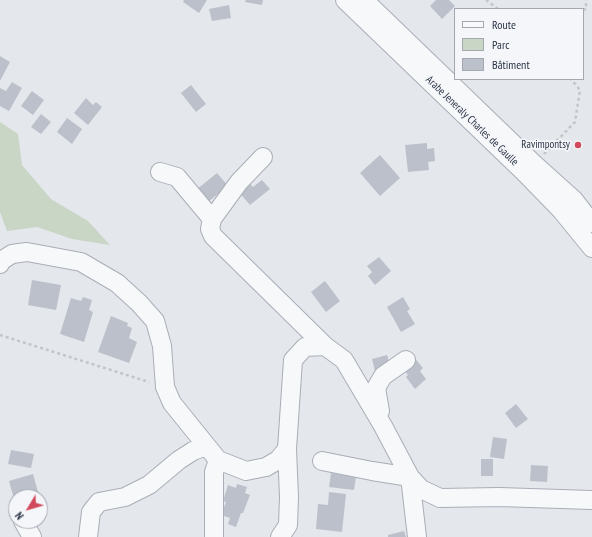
<!DOCTYPE html>
<meta charset="utf-8">
<style>
body{margin:0}
#map{position:relative;width:592px;height:537px;overflow:hidden;background:#e4e7ec;font-family:"PT Sans Narrow",sans-serif}
canvas{display:block}
.legend{position:absolute;left:454px;top:8px;width:130px;height:72px;box-sizing:border-box;background:#f4f6f9;border:1px solid #a4a8b1;margin:0;padding:5px 7px;list-style:none;font-size:12px;color:#2b3445}
.legend li{display:flex;align-items:center;gap:8px;height:20px}
.legend b{width:20px;border:1px solid #a4a8b1}
.north{position:absolute;left:8px;top:489px;width:40px;height:40px;box-sizing:border-box;background:#f4f6f9;border:1px solid #a4a8b1;border-radius:50%;rotate:232deg;font-size:11px;font-weight:700;line-height:16px;text-align:center;color:#2b3445}
.north::after{content:'';display:block;margin:auto;width:14px;height:18px;background:#d1495b;clip-path:polygon(50% 0,100% 100%,50% 72%,0 100%)}
</style>
<div id="map">
<canvas width="592" height="537"></canvas>
<ul class="legend">
<li><b style="height:5px;background:#f7f8fa"></b>Route</li>
<li><b style="height:11px;background:#c9d6c5"></b>Parc</li>
<li><b style="height:11px;background:#bbc0ca"></b>Bâtiment</li>
</ul>
<div class="north">N</div>
</div>
<script>
const ctx = document.querySelector('canvas').getContext('2d');
ctx.lineJoin = 'round';
function fillPath(path, color) { ctx.fillStyle = color; ctx.fill(path, 'evenodd'); }
const toPath = rows => new Path2D(rows.map(r => 'M' + r).join(''));
function trace(path, color, width, dash) { ctx.strokeStyle = color; ctx.lineWidth = width; ctx.lineCap = dash ? 'butt' : 'round'; ctx.setLineDash(dash || []); ctx.stroke(path); }
function write(font, color, halo, rows, align = 'center') {
  ctx.font = font + ' "PT Sans Narrow",sans-serif'; ctx.lineWidth = 3.5; ctx.setLineDash([]); ctx.textBaseline = 'middle'; ctx.strokeStyle = halo; ctx.fillStyle = color; for (const [text, x, y, turn = 0] of rows) {
    ctx.save(); ctx.translate(x, y); ctx.rotate((+turn || 0) * Math.PI / 180); ctx.textAlign = isNaN(turn) ? turn : align; if (halo) ctx.strokeText(text, 0, 0); ctx.fillText(text, 0, 0); ctx.restore();
  }
}
const green = toPath([
 [0,122,18,134,22,165,51,199,88,221,110,245,72,239,37,227,7,231,0,212]
]);
const building = toPath([
 [184,0,207,0,199,13,183,2],
 [246,0,263,0,262,5,245,2],
 [436,0,449,0,455,6,442,19,430,6],
 [229,5,231,18,212,21,209,9],
 [0,56,10,62,0,81],
 [12,82,22,88,9,111,0,106,0,88,6,91],
 [191,85,206,104,196,112,181,93],
 [32,91,44,100,33,115,21,106],
 [86,98,93,105,96,102,102,107,88,125,74,113],
 [41,114,51,122,41,134,31,127],
 [67,118,82,129,72,144,57,132],
 [427,143,427,149,434,148,435,161,428,162,429,170,408,172,405,145],
 [380,155,400,178,380,196,360,173],
 [217,173,230,188,220,196,218,194,204,205,191,194],
 [262,180,270,189,250,205,237,190,248,181,253,187],
 [379,257,391,271,375,285,368,276,372,272,367,266],
 [32,280,61,285,56,310,28,305],
 [325,281,340,301,326,312,311,292],
 [83,297,92,300,89,310,93,312,84,342,60,334,71,298,81,301],
 [403,297,410,309,407,311,415,324,401,332,387,307],
 [111,316,128,323,127,326,132,328,129,338,137,342,129,363,98,352],
 [387,355,391,367,375,371,372,359],
 [414,357,423,368,420,371,426,379,415,389,406,377,408,375,402,368],
 [516,404,528,419,516,428,505,413],
 [493,437,507,439,504,459,490,457],
 [11,450,34,454,31,468,8,464],
 [481,459,493,459,493,476,481,476],
 [531,465,548,466,547,482,530,481],
 [331,473,356,477,354,490,329,487],
 [33,474,38,492,20,497,16,497,16,498,14,499,9,481],
 [237,484,247,487,245,493,250,495,243,513,241,513,236,527,228,524,230,518,221,515,226,502,223,501,228,485,236,488],
 [329,492,346,494,342,532,316,529,318,504,328,505],
 [404,531,406,537,388,537,388,535]
]);
const path = toPath([
 [486,0,498,9],
 [583,10,586,9,586,0],
 [544,154,575,122,580,90,571,79],
 [0,335,149,382]
]);
const minor = toPath([
 [345,0,524,172,561,210,592,248],
 [364,0,534,164,574,200,592,223],
 [263,157,239,182,212,219,210,229,213,236,325,346],
 [160,172,177,177,212,219],
 [0,264,1,261,12,254,27,252,81,262,117,283,139,303,155,321,162,346,165,387,172,403,218,460,246,471,266,467,278,460,287,449,293,360,305,347,325,346,344,360,383,426,410,477,421,489,440,498,499,497,592,500],
 [380,411,376,388,383,376,406,360],
 [322,461,372,471,410,477,417,537],
 [23,521,32,537],
 [88,537,91,512,99,502,125,497,149,485,179,460,193,451,206,446],
 [214,537,214,472,218,460],
 [280,537,288,525,289,497,287,449]
]);
const markers = [
 [578,145,4,"#d1495b"]
];
const streetNames = [
 ["Arabe Jeneraly Charles de Gaulle",472,121,44]
];
const poiNames = [
 ["Ravimpontsy",570,145]
];
fillPath(green, '#c9d6c5');
fillPath(building, '#bbc0ca');
trace(minor, '#a9aeb7', 20);
trace(path, '#c2c5cb', 2.5, [3, 3]);
trace(minor, '#f7f8fa', 18);
for (const [x, y, r, color] of markers) { const dot = new Path2D(); dot.arc(x, y, r, 0, 2 * Math.PI); ctx.fillStyle = color; ctx.fill(dot); trace(dot, '#f4f6f9', 1.5); }
write('11px', '#2b3445', '#f4f6f9', streetNames);
write('11px', '#2b3445', '#f4f6f9', poiNames, 'right');
</script>
